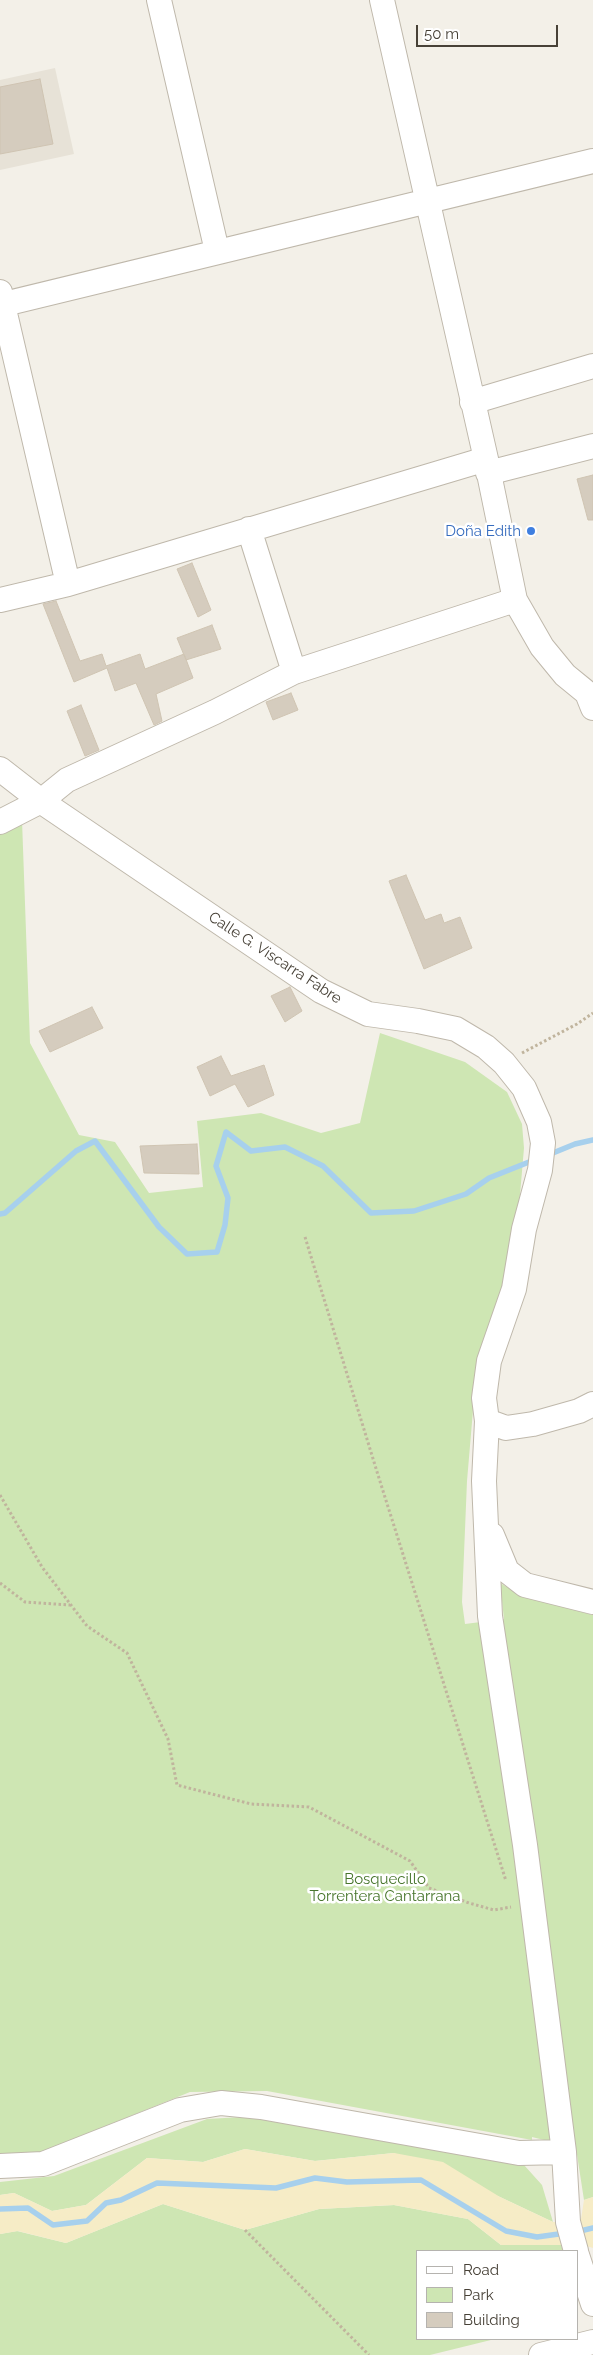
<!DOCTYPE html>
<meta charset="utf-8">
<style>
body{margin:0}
#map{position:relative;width:593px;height:2355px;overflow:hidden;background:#f3f0e8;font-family:Raleway,sans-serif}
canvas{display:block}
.legend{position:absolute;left:416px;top:2250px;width:162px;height:90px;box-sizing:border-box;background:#fff;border:1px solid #b5b3af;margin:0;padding:6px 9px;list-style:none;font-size:15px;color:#474137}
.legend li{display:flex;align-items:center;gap:10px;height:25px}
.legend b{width:25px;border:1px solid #b5b3af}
.scale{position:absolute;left:416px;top:25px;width:142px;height:22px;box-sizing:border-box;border:2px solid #474137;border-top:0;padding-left:6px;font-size:15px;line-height:18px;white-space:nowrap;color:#474137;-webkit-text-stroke:4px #fff;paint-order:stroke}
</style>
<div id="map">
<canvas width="593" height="2355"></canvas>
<ul class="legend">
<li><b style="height:6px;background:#fff"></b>Road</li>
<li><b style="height:14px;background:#cee6b3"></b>Park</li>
<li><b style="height:14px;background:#d5ccbe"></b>Building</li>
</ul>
<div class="scale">50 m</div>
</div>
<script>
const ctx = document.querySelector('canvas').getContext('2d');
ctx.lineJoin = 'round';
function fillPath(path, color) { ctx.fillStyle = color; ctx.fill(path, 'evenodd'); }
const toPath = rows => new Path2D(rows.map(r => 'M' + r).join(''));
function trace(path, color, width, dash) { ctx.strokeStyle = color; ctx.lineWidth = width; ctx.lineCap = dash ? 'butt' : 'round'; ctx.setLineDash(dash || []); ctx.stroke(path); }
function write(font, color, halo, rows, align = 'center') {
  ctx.font = font + ' Raleway,sans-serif'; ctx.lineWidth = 5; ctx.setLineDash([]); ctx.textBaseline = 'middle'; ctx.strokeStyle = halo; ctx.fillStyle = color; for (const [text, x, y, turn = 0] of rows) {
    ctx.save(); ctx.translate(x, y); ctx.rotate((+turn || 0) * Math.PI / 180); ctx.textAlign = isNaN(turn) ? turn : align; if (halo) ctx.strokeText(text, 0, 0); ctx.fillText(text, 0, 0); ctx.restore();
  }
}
const residential = toPath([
 [55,68,74,154,0,170,0,80]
]);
const green = toPath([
 [22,820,30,1043,79,1135,115,1142,149,1193,203,1187,197,1121,261,1113,321,1133,360,1123,380,1033,465,1062,507,1092,522,1124,524,1148,513,1277,475,1387,467,1481,462,1602,465,1624,504,1619,500,1583,519,1594,593,1615,593,2197,584,2200,576,2148,532,2137,532,2140,267,2091,190,2092,34,2155,0,2153,0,832],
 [260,2116,493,2157,524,2165,542,2185,553,2222,500,2197,394,2153,315,2161,245,2149,203,2162,147,2158,86,2205,52,2211,14,2193,0,2195,0,2182,54,2176,207,2119],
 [163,2204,245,2230,319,2209,394,2205,468,2219,501,2245,561,2245,563,2251,417,2251,417,2339,495,2339,430,2355,0,2355,0,2234,17,2231,66,2243]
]);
const sand = toPath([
 [245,2149,315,2161,394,2153,443,2162,500,2197,553,2222,568,2222,581,2219,584,2200,593,2197,593,2248,573,2242,561,2245,501,2245,468,2219,394,2205,319,2209,245,2230,163,2204,66,2243,18,2231,0,2234,0,2195,14,2193,52,2211,86,2205,147,2158,203,2162]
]);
const stream = toPath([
 [548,1155,575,1144,593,1140],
 [0,1214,5,1213,76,1151,95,1141,159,1227,187,1254,217,1252,225,1225,228,1198,216,1166,226,1132,251,1151,285,1147,323,1166,371,1213,414,1211,466,1194,489,1178,534,1160],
 [0,2209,28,2208,53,2225,87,2221,106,2203,121,2200,157,2183,276,2188,315,2178,347,2182,421,2180,506,2231,537,2237,566,2233],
 [576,2232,593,2228]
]);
const building = toPath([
 [40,79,53,144,0,154,0,87,40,79],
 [593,475,593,520,588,520,577,479,593,475],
 [192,563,211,610,198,617,177,569,192,563],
 [56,601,80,661,102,654,106,666,140,654,145,669,184,654,193,678,156,694,162,721,154,725,136,683,115,691,107,668,74,682,43,604,56,601],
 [212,625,221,649,186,660,177,638,212,625],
 [291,693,298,710,273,720,266,702,291,693],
 [81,705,99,750,85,756,67,711,81,705],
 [406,875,425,920,441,914,444,923,460,917,472,948,424,969,389,881,406,875],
 [290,987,302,1011,285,1022,271,996,290,987],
 [92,1007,103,1028,50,1052,39,1031,92,1007],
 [221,1056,231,1076,264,1065,274,1095,248,1107,235,1084,210,1096,197,1067,221,1056],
 [197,1144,199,1174,144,1173,140,1146,197,1144]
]);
const path = toPath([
 [522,1053,577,1024,593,1013],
 [305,1237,378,1475,506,1881],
 [0,1495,42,1567,87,1626,127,1653,168,1739,177,1785,251,1804,309,1807,410,1861,429,1888,469,1903,494,1910,511,1907],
 [0,1583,25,1602,70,1605],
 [245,2230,369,2355]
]);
const minor = toPath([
 [159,0,217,251],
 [382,0,486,459,515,600,542,647,565,675,587,693,593,708],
 [0,292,68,584],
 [0,305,593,161],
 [472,402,593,366],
 [488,473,593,446],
 [249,529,294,672],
 [0,600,68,584,486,459],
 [0,769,45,804,321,991,368,1014,418,1021,456,1029,486,1047,504,1063,524,1088,539,1122,543,1143,540,1170,524,1229,514,1289,489,1361,484,1398,487,1421,484,1481,490,1616,525,1845,564,2152,568,2222,576,2251],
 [0,822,41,801,67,780,215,712,294,672,515,600],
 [487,1421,506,1428,533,1424,579,1411,593,1404],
 [492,1535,507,1571,525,1585,593,1602],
 [0,2166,43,2164,180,2110,221,2103,261,2107,519,2153,564,2152],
 [577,2255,593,2304],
 [541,2355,593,2342]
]);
const markers = [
 [531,531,5,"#3f7fe0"]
];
const shopNames = [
 ["Doña Edith",521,531]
];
const streetNames = [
 ["Calle G. Viscarra Fabre",275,958,33]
];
const parkNames = [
 ["Bosquecillo",385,1879],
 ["Torrentera Cantarrana",385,1896]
];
fillPath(residential, '#e7e2d7');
fillPath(green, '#cee6b3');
fillPath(sand, '#f6ecc6');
trace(stream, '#a7d0ed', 5.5);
fillPath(building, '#d5ccbe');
trace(building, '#cfc4b2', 1);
trace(minor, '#bfb8ab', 26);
trace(path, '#c0b49d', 3, [2.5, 2.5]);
trace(minor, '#fff', 24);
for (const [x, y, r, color] of markers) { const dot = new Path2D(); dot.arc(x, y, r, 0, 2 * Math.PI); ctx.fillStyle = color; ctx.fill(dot); trace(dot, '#fff', 2); }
write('15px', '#366cbe', '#fff', shopNames, 'right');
write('15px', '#474137', '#fff', streetNames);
write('15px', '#48762d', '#fff', parkNames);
</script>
